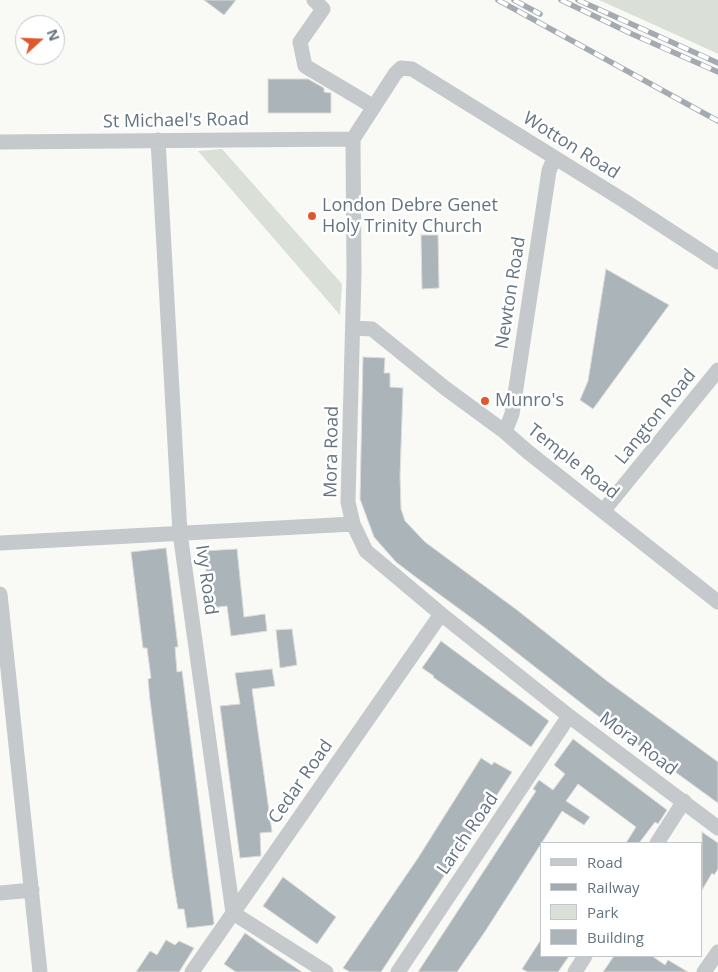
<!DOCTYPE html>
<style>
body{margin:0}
#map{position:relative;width:718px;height:972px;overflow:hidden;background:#f9f9f6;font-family:"Open Sans",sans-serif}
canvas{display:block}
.legend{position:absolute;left:540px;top:842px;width:162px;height:115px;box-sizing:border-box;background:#fff;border:1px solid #c1c7cd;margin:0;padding:6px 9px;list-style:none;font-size:15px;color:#647481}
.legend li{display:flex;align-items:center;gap:10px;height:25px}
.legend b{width:25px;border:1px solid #c1c7cd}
.north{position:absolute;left:15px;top:15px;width:50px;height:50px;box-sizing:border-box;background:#fff;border:1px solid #c1c7cd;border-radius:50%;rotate:70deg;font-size:14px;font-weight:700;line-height:20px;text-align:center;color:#647481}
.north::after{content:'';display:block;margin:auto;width:18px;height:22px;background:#e2562d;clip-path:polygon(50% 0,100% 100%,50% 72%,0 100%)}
</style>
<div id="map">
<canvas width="718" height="972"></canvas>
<ul class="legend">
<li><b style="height:6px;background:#c5c9cc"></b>Road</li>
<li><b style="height:6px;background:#a3aab0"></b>Railway</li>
<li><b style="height:14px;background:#dae0d7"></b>Park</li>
<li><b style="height:14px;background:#abb4b9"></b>Building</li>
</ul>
<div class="north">N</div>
</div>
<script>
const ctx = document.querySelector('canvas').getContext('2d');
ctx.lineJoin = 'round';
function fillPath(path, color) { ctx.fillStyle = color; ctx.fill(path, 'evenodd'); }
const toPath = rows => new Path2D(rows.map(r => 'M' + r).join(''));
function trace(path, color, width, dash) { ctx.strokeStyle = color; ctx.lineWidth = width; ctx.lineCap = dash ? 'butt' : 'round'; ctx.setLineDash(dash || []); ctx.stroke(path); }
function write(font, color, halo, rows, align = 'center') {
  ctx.font = font + ' "Open Sans",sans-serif'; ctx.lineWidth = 5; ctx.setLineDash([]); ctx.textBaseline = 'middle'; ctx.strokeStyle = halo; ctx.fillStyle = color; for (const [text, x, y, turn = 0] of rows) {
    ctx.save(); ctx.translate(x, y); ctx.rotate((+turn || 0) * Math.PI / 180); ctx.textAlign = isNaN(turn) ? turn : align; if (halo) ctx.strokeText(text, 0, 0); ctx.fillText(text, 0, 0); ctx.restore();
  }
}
const green = toPath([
 [599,0,718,0,718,54,712,51],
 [222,149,342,284,340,315,198,151]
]);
const building = toPath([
 [204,0,236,0,224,15,204,0],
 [268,79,308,79,324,88,324,92,331,93,331,113,268,113,268,79],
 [421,235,438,235,439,288,422,289,421,235],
 [606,269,669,305,593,409,580,400,588,381,606,269],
 [363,357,385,358,384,373,390,373,390,387,403,388,400,476,401,509,405,521,425,542,517,610,607,681,718,762,718,803,594,713,484,627,413,575,396,562,374,537,360,499,363,357],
 [166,548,178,647,175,647,177,672,182,671,214,923,213,925,187,928,184,909,178,909,172,873,150,700,148,679,151,678,147,648,143,648,131,552,166,548],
 [237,549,244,617,265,614,267,631,231,636,227,606,210,608,204,551,237,549],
 [292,629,297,665,280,668,276,630,292,629],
 [441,641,549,721,531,747,433,677,434,676,422,668,441,641],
 [272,669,275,686,252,689,272,832,260,833,261,856,240,858,220,706,240,704,235,673,272,669],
 [573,739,667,810,658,824,655,822,639,843,626,843,636,827,578,784,566,801,590,817,584,825,562,811,486,930,457,972,418,972,536,791,533,789,539,780,553,790,565,774,554,765,573,739],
 [481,758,492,765,494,762,512,772,381,972,350,972,343,968,418,858,481,758],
 [702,832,718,843,718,869,714,875,712,873,702,890,702,832],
 [283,877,336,917,317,944,263,906,283,877],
 [245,933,272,952,302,972,236,972,224,964,245,933],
 [542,938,542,956,569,956,558,972,528,972,522,969,542,938],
 [166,940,175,945,179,941,194,948,179,972,136,972,150,951,157,955,166,940],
 [614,956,652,956,665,965,668,960,688,972,603,972,614,956]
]);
const minor = toPath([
 [314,0,323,9,300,42,305,66,374,107],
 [158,140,180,533,233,913,326,972],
 [0,142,353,139],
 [718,262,623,200,412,69,401,68,395,74,353,139,354,273,348,502,353,524,366,551,441,614,569,716,718,828],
 [353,328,372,329,445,388,505,432,528,452,718,602],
 [505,432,512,414,549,171,554,158],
 [604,510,718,370],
 [0,543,353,524],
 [0,594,40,972],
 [657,843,684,801],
 [0,893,32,890],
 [192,972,441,614],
 [398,972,569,716],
 [575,972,585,956],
 [704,972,718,952]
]);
const rail = toPath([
 [498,0,718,121],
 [514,0,540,14],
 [561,0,632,34,718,72],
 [578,0,718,63]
]);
const markers = [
 [312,216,5,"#e2562d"],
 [485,401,5,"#e2562d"]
];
const streetNames = [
 ["St Michael's Road",176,121,-1],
 ["Wotton Road",571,146,32],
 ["Newton Road",511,293,-81],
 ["Langton Road",656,417,-51],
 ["Mora Road",332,452,-89],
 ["Temple Road",573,462,38],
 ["Ivy Road",206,580,82],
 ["Mora Road",638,744,37],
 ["Cedar Road",301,782,-55],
 ["Larch Road",468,834,-56]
];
const poiNames = [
 ["London Debre Genet",322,206],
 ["Holy Trinity Church",322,227],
 ["Munro's",495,401]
];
fillPath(green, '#dae0d7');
fillPath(building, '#abb4b9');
trace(building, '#dbdbd9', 1);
trace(minor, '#c5c9cc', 15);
trace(rail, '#a3aab0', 5.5);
trace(rail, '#fff', 4, [11]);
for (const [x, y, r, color] of markers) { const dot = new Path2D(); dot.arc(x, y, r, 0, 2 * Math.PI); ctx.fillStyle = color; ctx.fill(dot); trace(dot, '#fff', 2); }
write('18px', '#647481', '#fff', streetNames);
write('18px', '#647481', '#fff', poiNames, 'left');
</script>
